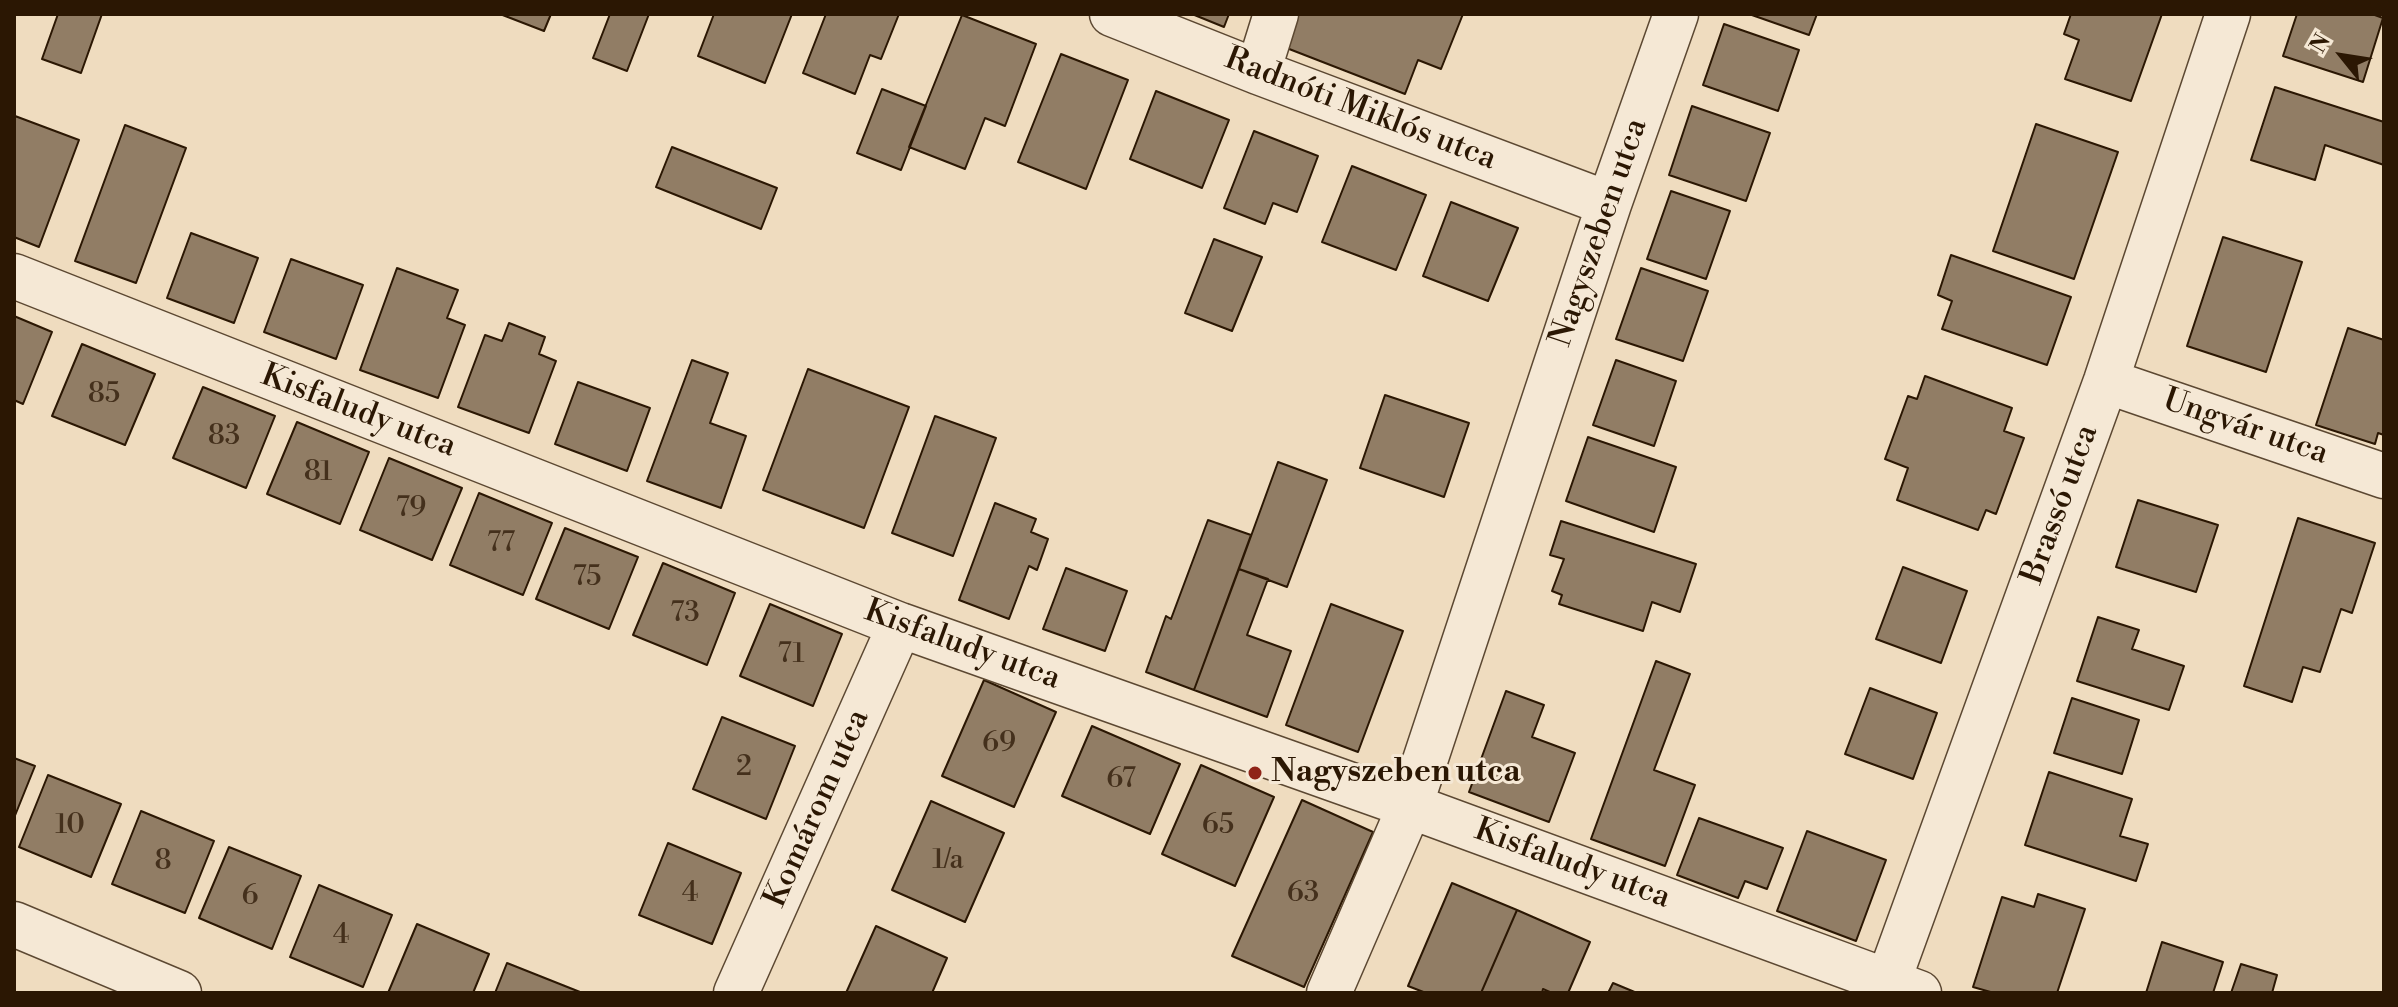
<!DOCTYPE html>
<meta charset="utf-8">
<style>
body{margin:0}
#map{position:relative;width:2398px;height:1007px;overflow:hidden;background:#efdcbf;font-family:"Libre Bodoni",serif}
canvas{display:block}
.frame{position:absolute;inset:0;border:16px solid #2b1703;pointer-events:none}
.north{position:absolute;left:2302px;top:16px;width:80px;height:80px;-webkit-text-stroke:6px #f5e8d5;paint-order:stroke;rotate:300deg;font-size:22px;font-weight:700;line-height:32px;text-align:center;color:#2b1703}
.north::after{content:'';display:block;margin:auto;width:28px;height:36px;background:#2b1703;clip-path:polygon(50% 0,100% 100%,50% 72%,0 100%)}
</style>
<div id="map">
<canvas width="2398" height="1007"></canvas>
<div class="frame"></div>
<div class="north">N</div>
</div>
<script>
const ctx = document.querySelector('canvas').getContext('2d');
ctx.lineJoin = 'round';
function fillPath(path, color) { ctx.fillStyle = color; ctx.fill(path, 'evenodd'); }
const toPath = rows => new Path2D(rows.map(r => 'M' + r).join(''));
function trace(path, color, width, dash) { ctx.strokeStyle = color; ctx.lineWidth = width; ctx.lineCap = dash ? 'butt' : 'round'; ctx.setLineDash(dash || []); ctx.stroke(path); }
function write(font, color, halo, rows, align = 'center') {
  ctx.font = font + ' "Libre Bodoni",serif'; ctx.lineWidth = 6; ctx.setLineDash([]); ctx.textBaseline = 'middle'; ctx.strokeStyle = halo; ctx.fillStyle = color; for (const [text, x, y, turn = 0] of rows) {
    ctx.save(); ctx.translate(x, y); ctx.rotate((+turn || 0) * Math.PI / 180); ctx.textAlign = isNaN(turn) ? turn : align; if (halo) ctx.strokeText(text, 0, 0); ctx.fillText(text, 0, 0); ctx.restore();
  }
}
const building = toPath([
 [58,14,102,14,81,73,42,59,58,14],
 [500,14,551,14,544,31,500,14],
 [610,14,649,14,627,71,593,58,610,14],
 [714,14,792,14,765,83,698,56,714,14],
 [826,14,899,14,881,59,870,55,855,94,803,73,826,14],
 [1192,14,1229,14,1224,27,1192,14],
 [1297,14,1463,14,1441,69,1418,60,1405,94,1284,47,1297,14],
 [1749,14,1817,14,1809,35,1749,14],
 [2071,14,2162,14,2131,101,2065,79,2079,40,2064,34,2071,14],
 [2297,14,2372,14,2383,18,2363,82,2283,56,2297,14],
 [962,15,1036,44,1005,126,985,118,965,169,909,147,962,15],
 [1724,24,1799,50,1778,111,1703,85,1724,24],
 [1061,54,1128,80,1086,189,1018,162,1061,54],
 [2275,87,2384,122,2384,165,2325,145,2315,180,2251,160,2275,87],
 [882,89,926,106,901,170,857,153,882,89],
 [1156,91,1229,120,1202,188,1130,159,1156,91],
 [1692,106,1770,133,1746,201,1669,175,1692,106],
 [15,116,79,140,39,247,14,237,15,116],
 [2036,124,2118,152,2074,279,1993,251,2036,124],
 [125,125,186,148,136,283,75,261,125,125],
 [1254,131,1318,156,1297,212,1273,203,1265,224,1224,208,1254,131],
 [672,147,777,188,761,229,656,187,672,147],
 [1352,166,1426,195,1396,270,1322,242,1352,166],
 [1671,191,1730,211,1706,279,1647,259,1671,191],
 [1451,202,1518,228,1488,301,1423,276,1451,202],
 [191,233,258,258,234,323,167,298,191,233],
 [2223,237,2302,262,2266,372,2187,346,2223,237],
 [1214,239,1262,257,1232,331,1185,313,1214,239],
 [1951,255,2071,297,2047,365,1942,329,1952,301,1938,295,1951,255],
 [291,259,363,285,336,359,264,332,291,259],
 [397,268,458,290,447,318,465,325,438,398,360,370,397,268],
 [1641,268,1708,291,1683,361,1616,339,1641,268],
 [14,316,52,332,23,404,14,400,14,316],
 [509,323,545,337,539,354,556,361,529,433,458,407,485,335,502,341,509,323],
 [2348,328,2384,340,2384,435,2378,433,2375,444,2316,425,2348,328],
 [82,344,155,374,125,445,52,416,82,344],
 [692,360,728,373,710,423,746,436,721,508,647,481,692,360],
 [1616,360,1676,381,1654,446,1593,425,1616,360],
 [808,369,909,407,864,528,763,490,808,369],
 [1925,376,2012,408,2004,431,2024,438,1996,514,1986,510,1978,530,1897,500,1908,468,1885,459,1908,396,1917,399,1925,376],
 [578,382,650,408,627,471,555,444,578,382],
 [203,387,275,416,246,488,173,458,203,387],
 [1385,395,1469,423,1444,497,1360,468,1385,395],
 [935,416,996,438,953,556,892,533,935,416],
 [297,422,369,452,340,524,267,494,297,422],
 [1588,437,1676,467,1654,532,1566,501,1588,437],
 [389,458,462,488,432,560,360,530,389,458],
 [1278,462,1327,480,1287,587,1239,569,1278,462],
 [479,493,552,523,523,595,450,565,479,493],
 [2138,500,2218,525,2196,592,2116,567,2138,500],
 [995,503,1036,519,1031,532,1048,539,1037,570,1029,566,1009,619,959,600,995,503],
 [2298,518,2375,543,2352,613,2341,609,2320,672,2303,667,2292,702,2244,686,2298,518],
 [1208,520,1251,535,1194,690,1146,672,1166,616,1171,619,1208,520],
 [1561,521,1696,564,1680,612,1652,602,1643,631,1559,604,1562,595,1552,591,1564,559,1550,555,1561,521],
 [565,528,638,557,609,629,536,599,565,528],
 [663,563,735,593,707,665,633,635,663,563],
 [1903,567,1967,591,1941,663,1876,639,1903,567],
 [1066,568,1127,591,1105,651,1043,629,1066,568],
 [1239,569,1268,579,1247,635,1291,651,1267,717,1194,690,1239,569],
 [770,604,842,634,813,706,740,676,770,604],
 [1331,604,1403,631,1358,752,1286,725,1331,604],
 [2098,617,2139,630,2132,649,2184,666,2169,710,2077,681,2098,617],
 [1656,661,1690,674,1654,770,1695,785,1665,866,1591,839,1656,661],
 [984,680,1056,712,1014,807,942,776,984,680],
 [1870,688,1937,713,1913,779,1845,754,1870,688],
 [1506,691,1544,705,1532,737,1575,753,1549,822,1469,792,1506,691],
 [2072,698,2139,720,2122,774,2054,753,2072,698],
 [722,717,795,746,766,819,693,789,722,717],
 [1092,726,1180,764,1150,834,1062,796,1092,726],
 [14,758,35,766,14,818,14,758],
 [1201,765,1274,797,1235,886,1162,854,1201,765],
 [2049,772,2132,799,2120,836,2148,844,2136,881,2025,845,2049,772],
 [48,775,121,804,91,877,19,847,48,775],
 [1302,800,1373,832,1304,987,1232,956,1302,800],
 [931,801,1004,833,965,922,892,890,931,801],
 [141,811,214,841,185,913,112,884,141,811],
 [1699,818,1783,848,1767,889,1745,881,1738,898,1677,875,1699,818],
 [1807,831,1886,860,1856,941,1777,911,1807,831],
 [668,843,741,873,712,944,639,915,668,843],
 [229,847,301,876,272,949,199,918,229,847],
 [1452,883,1517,910,1481,993,1426,993,1408,986,1452,883],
 [319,885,392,915,363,987,290,957,319,885],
 [2038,894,2085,909,2057,993,1994,993,1973,987,2002,897,2034,907,2038,894],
 [1517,910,1590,942,1568,993,1552,993,1543,989,1542,993,1481,993,1517,910],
 [417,924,489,954,473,993,388,993,417,924],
 [876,926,947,958,932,993,846,993,876,926],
 [2162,942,2223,962,2213,993,2146,993,2162,942],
 [507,963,580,992,579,993,495,993,507,963],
 [2241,964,2277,975,2272,993,2231,993,2241,964],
 [1613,983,1637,993,1608,993,1613,983]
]);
const street = toPath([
 [1112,14,1258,72,1609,204],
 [1258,72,1276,14],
 [14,276,900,625,1410,806,1919,993],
 [2106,381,2384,476],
 [14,924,179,993],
 [736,993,900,625],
 [1329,993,1410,806,1609,204,1676,14],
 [1884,993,2106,381,2228,14]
]);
const markers = [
 [1255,773,8,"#8f2418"]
];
const numberNames = [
 ["85",104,395],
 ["83",224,437],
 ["81",318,473],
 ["79",411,509],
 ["77",501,544],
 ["75",587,578],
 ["73",685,614],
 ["71",791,655],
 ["69",999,744],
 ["2",744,768],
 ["67",1121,780],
 ["10",70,826],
 ["65",1218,826],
 ["1/a",948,861],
 ["8",163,862],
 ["4",690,894],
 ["63",1303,894],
 ["6",250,897],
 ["4",341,936]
];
const streetNames = [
 ["Radnóti Miklós utca",1360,110,21],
 ["Nagyszeben utca",1600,233,-71],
 ["Kisfaludy utca",358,412,21],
 ["Ungvár utca",2245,428,19],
 ["Brassó utca",2061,505,-70],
 ["Kisfaludy utca",962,646,20],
 ["Komárom utca",818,809,-66],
 ["Kisfaludy utca",1572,865,20]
];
const poiNames = [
 ["Nagyszeben utca",1271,773]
];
fillPath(building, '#917d65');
trace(building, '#2b1703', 2);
trace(street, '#5c4832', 47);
trace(street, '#f5e8d5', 44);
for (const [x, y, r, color] of markers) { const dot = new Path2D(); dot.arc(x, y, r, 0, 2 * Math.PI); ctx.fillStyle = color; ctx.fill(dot); trace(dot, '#f5e8d5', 3); }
write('28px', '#44301c', null, numberNames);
write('32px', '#2b1703', '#f5e8d5', streetNames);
write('bold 32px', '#2b1703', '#f5e8d5', poiNames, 'left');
</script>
